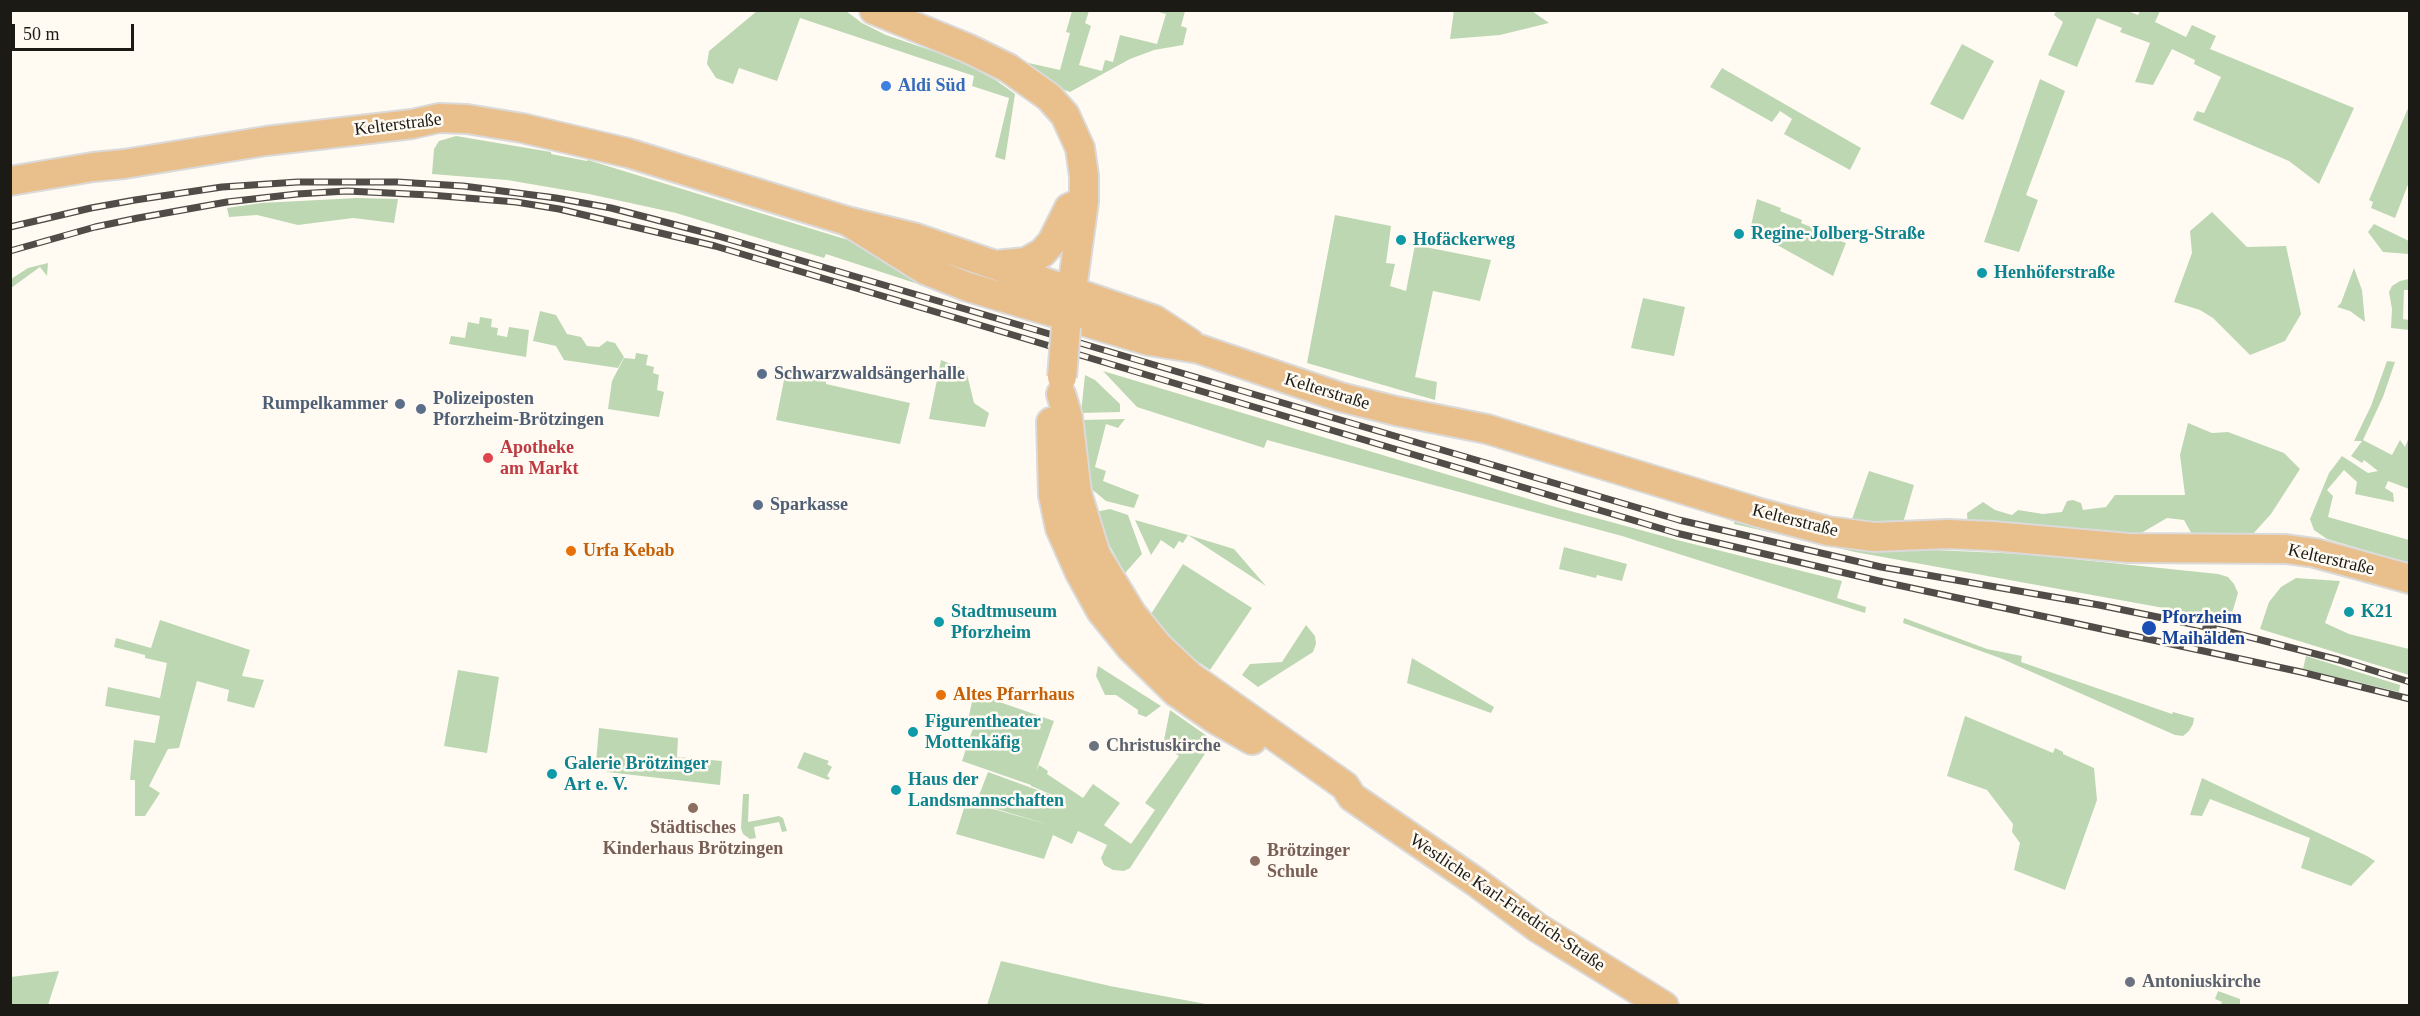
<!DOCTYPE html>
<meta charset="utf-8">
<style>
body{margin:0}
#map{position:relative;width:2420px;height:1016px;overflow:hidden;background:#fffbf3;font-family:Georgia,serif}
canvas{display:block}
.frame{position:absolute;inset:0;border:12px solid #1c1a15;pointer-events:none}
.scale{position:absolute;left:12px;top:24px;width:122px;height:27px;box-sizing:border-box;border:3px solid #1c1a15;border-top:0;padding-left:8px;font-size:18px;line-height:21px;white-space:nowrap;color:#1c1a15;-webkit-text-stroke:4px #fffbf3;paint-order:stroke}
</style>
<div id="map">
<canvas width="2420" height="1016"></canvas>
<div class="frame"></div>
<div class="scale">50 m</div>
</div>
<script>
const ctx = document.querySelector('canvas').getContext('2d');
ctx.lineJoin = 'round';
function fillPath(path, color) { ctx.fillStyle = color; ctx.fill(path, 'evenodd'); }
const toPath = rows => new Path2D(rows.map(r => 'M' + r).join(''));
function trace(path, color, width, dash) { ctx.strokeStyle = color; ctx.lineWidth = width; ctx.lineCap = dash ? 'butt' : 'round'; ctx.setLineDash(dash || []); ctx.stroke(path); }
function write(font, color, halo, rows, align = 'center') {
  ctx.font = font + ' Georgia,serif'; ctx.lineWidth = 5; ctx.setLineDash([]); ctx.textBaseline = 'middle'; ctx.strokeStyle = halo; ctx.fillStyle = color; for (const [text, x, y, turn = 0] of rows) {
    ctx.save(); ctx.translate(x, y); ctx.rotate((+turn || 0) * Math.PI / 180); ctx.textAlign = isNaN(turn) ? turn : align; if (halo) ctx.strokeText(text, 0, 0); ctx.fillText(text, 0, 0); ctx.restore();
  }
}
const green = toPath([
 [1454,10,1532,11,1549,23,1500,35,1450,39],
 [757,11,846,11,862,23,886,35,959,60,997,81,1015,94,1005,160,995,157,1009,98,972,86,974,76,800,18,777,81,739,68,733,84,716,78,707,64,709,51],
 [1072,11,1089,11,1085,23,1091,26,1079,65,1102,71,1105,60,1113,62,1120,35,1157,44,1166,14,1155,11,1185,11,1181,26,1187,28,1183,45,1154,50,1130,59,1070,92,1062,89,1024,62,1060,70,1070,33,1066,32],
 [2056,11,2128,11,2138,15,2140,11,2160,11,2155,22,2186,37,2192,25,2216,36,2210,49,2354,108,2319,184,2289,161,2193,120,2197,111,2204,113,2221,77,2194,64,2195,60,2172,49,2153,85,2135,82,2150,43,2120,32,2122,28,2097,18,2077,67,2048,55,2063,22,2054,15],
 [1962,44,1994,61,1963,120,1930,104],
 [1722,68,1861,148,1850,170,1784,134,1792,119,1780,111,1772,122,1710,87],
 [2040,79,2065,91,2026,195,2038,200,2019,252,1984,242],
 [2409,106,2409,182,2395,218,2371,208,2373,202,2369,200],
 [456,136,551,152,551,154,587,161,588,160,861,244,861,246,879,252,921,285,826,254,824,258,676,213,589,194,507,180,432,174,434,149,439,141],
 [357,198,398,199,394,223,353,218,298,225,257,215,229,217,227,208,261,203],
 [1757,199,1781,208,1780,211,1802,220,1801,223,1824,232,1823,235,1846,243,1833,276,1750,230],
 [2212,212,2247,247,2286,246,2301,314,2285,341,2250,355,2213,318,2200,310,2174,302,2192,253,2190,231],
 [1335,215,1391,226,1386,263,1395,264,1390,286,1406,291,1415,245,1491,260,1480,301,1433,291,1415,377,1437,382,1435,400,1307,363],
 [2374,224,2409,241,2409,254,2383,252,2368,232],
 [48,263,47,276,40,267,11,288,11,279,28,268],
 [2354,268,2362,290,2365,322,2350,311,2337,307,2341,303],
 [2409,279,2409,290,2404,290,2403,319,2409,320,2409,330,2391,328,2392,309,2389,292,2392,286,2400,281],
 [1643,298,1685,307,1674,356,1631,348],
 [540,311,556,315,567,334,581,337,587,346,599,347,607,341,615,343,624,357,618,368,564,360,556,346,533,341],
 [480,317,492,319,491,327,498,328,497,335,507,337,509,327,529,330,526,357,449,344,451,336,465,338,468,322,479,324],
 [636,353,648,355,646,365,654,367,653,373,659,375,657,390,664,392,659,417,608,409,612,381,624,358,635,359],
 [941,360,966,370,974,403,989,413,985,427,929,419],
 [2387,361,2395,362,2383,397,2363,440,2392,455,2400,440,2405,447,2409,437,2409,489,2388,481,2385,488,2393,493,2394,502,2355,494,2357,482,2344,470,2327,490,2333,496,2328,517,2409,540,2409,563,2327,539,2314,530,2310,519,2329,473,2342,456,2368,473,2378,471,2364,460,2362,463,2351,456,2362,441,2354,441,2371,406],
 [786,370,826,376,826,384,910,403,900,444,776,420],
 [1103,371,1552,506,1681,541,1842,581,1837,598,1866,607,1865,613,1622,536,1267,440,1264,448,1137,407],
 [1085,375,1095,380,1120,404,1120,412,1081,413],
 [1125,419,1118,428,1106,424,1095,467,1106,471,1103,481,1139,495,1134,508,1106,501,1089,487,1081,420],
 [2188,423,2212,433,2228,432,2284,453,2300,469,2271,514,2251,536,2194,538,2184,520,2167,518,2131,539,1968,528,1967,513,1983,502,1995,510,2012,515,2018,510,2043,514,2062,512,2067,501,2073,500,2081,503,2083,510,2106,507,2115,495,2185,495,2180,455],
 [1869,471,1914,485,1901,530,1851,522],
 [1110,509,1128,515,1142,554,1125,573,1107,541,1095,512],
 [1735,518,1887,551,1933,550,2025,554,2218,574,2228,577,2234,584,2238,593,2230,620,1855,552,1734,524],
 [1135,520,1188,535,1234,549,1266,586,1188,535,1183,543,1179,541,1174,549,1161,540,1151,555],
 [1564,547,1627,564,1622,581,1597,575,1596,578,1559,569],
 [1183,564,1252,608,1210,670,1182,651,1151,614],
 [2296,578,2340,581,2325,623,2349,634,2409,649,2409,675,2260,629,2269,602,2281,587],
 [1904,618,1987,649,2022,656,2021,662,2172,714,2173,712,2194,718,2193,724,2189,731,2183,736,2175,735,2000,658,1903,623],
 [160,620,250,650,242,676,264,680,254,708,227,701,229,690,197,681,179,748,168,749,149,786,160,793,145,816,135,816,135,780,130,780,134,740,155,743,160,716,105,706,108,687,160,698,167,663,145,658,145,655,114,647,116,638,151,648],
 [1306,625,1315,636,1316,644,1313,652,1258,687,1242,675,1250,664,1282,662],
 [2306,656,2400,685,2399,692,2303,669],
 [1412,658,1494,707,1491,713,1407,683],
 [1098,666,1161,706,1146,717,1138,714,1138,710,1116,695,1105,695,1096,676],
 [458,670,499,677,487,753,444,746],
 [974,693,1054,721,1036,771,1039,765,1048,771,1047,774,1083,798,1093,784,1120,803,1104,825,1131,844,1155,810,1145,803,1179,756,1163,745,1170,710,1207,736,1210,746,1130,868,1124,871,1113,870,1104,865,1101,858,1107,845,1078,831,1072,844,1053,835,1044,859,956,834,964,808,970,808,972,803,1053,826,976,803,988,772,1062,799,1031,786,1031,785,962,761,975,722,968,720],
 [1965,716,2053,753,2055,748,2063,752,2063,754,2094,768,2097,800,2065,890,2014,870,2020,843,2012,832,2013,824,1987,790,1947,776],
 [599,728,678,738,677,757,722,761,720,785,607,772,607,763,596,762],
 [804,752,829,761,827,764,832,767,827,776,830,778,828,780,797,768],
 [2202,778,2367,856,2375,861,2351,886,2301,868,2310,838,2210,799,2202,816,2190,815],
 [743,794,749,794,748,822,779,816,783,818,787,831,782,832,779,822,754,827,756,838,750,839,743,834,741,828],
 [1001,961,1110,986,1211,1005,987,1005],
 [59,971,48,1005,11,1005,11,977],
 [2218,991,2240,999,2240,1005,2221,1005,2222,1002,2215,999]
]);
const major = toPath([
 [874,10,967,48,1008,68,1049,97,1065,115,1080,148,1084,176,1084,201,1069,311],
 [10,181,93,167,124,164,266,141,412,124,439,118,467,119,522,128,628,153,847,221,913,237,1155,320,1190,343],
 [847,221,925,270,968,287,1149,341,1199,349,1340,397,1396,411,1487,429,1760,513,1828,531,1874,537,1948,534,1992,536,2129,548,2286,549,2315,553,2410,579],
 [996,265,1026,262,1042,253,1052,242,1069,208,1084,201],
 [1061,394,1068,417,1077,493,1096,555,1132,614,1159,647,1191,677,1345,786,1352,797,1476,882,1538,928,1664,1006],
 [1051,422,1053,495,1060,528,1080,573,1101,611,1130,647,1176,692,1215,719,1252,740]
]);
const rail = toPath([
 [10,227,91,208,135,200,222,187,298,182,397,182,463,186,556,198,611,208,718,236,1679,520,1881,567,2099,605,2226,631,2339,660,2410,682],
 [10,251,95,227,138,218,227,202,297,194,347,191,430,195,516,202,559,209,715,246,1676,533,1879,581,2301,672,2410,699]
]);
const majorBridge = toPath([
 [1062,377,1066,327]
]);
const markers = [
 [886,86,6,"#3f7fe0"],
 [1739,234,6,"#0f9aa8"],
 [1401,240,6,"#0f9aa8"],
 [1982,273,6,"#0f9aa8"],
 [762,374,6,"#5c6f8a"],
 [400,404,6,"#5c6f8a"],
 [421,409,6,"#5c6f8a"],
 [488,458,6,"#e0444e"],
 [758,505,6,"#5c6f8a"],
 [571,551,6,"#e8710a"],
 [2349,612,6,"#0f9aa8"],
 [939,622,6,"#0f9aa8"],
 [2149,628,8,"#1a4fb4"],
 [941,695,6,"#e8710a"],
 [913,732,6,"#0f9aa8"],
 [1094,746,6,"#6b7280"],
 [552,774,6,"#0f9aa8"],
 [896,790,6,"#0f9aa8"],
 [693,808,6,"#8d6e63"],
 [1255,861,6,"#8d6e63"],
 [2130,982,6,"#6b7280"]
];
const shopNames = [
 ["Aldi Süd",898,86]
];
const streetNames = [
 ["Kelterstraße",398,125,-7],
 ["Kelterstraße",1327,392,17],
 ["Kelterstraße",1795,521,14],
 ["Kelterstraße",2331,560,13],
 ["Westliche Karl-Friedrich-Straße",1507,903,34]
];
const cultureNames = [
 ["Regine-Jolberg-Straße",1751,234],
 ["Hofäckerweg",1413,240],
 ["Henhöferstraße",1994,273],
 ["Stadtmuseum",951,612],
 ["Pforzheim",951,633],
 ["K21",2361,612],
 ["Figurentheater",925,722],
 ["Mottenkäfig",925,743],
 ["Galerie Brötzinger",564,764],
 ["Art e. V.",564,785],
 ["Haus der",908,780],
 ["Landsmannschaften",908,801]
];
const serviceNames = [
 ["Schwarzwaldsängerhalle",774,374],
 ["Polizeiposten",433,399],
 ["Pforzheim-Brötzingen",433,420],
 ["Rumpelkammer",388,404,"right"],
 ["Sparkasse",770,505]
];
const healthNames = [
 ["Apotheke",500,448],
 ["am Markt",500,469]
];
const foodNames = [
 ["Urfa Kebab",583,551],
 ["Altes Pfarrhaus",953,695]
];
const transitNames = [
 ["Pforzheim",2162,618],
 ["Maihälden",2162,639]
];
const worshipNames = [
 ["Christuskirche",1106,746],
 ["Antoniuskirche",2142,982]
];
const educationNames = [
 ["Städtisches",693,828],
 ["Kinderhaus Brötzingen",693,849],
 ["Brötzinger",1267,851,"left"],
 ["Schule",1267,872,"left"]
];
fillPath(green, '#bdd7b2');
trace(major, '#dbdada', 32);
trace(major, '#e9bf8c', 28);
trace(rail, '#504d48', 7);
trace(rail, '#fffbf3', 4.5, [14]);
trace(majorBridge, '#dbdada', 32, []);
trace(majorBridge, '#e9bf8c', 28);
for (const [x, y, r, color] of markers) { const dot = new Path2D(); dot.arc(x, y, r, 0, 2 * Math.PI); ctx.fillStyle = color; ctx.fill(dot); trace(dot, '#fffbf3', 2); }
write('bold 18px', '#366cbe', '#fffbf3', shopNames, 'left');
write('18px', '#1c1a15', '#fffbf3', streetNames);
write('bold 18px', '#0d838f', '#fffbf3', cultureNames, 'left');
write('bold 18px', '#4e5e75', '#fffbf3', serviceNames, 'left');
write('bold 18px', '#be3a42', '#fffbf3', healthNames, 'left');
write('bold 18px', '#c56008', '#fffbf3', foodNames, 'left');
write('bold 18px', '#164399', '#fffbf3', transitNames, 'left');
write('bold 18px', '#5b616d', '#fffbf3', worshipNames, 'left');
write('bold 18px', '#785e54', '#fffbf3', educationNames);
</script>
